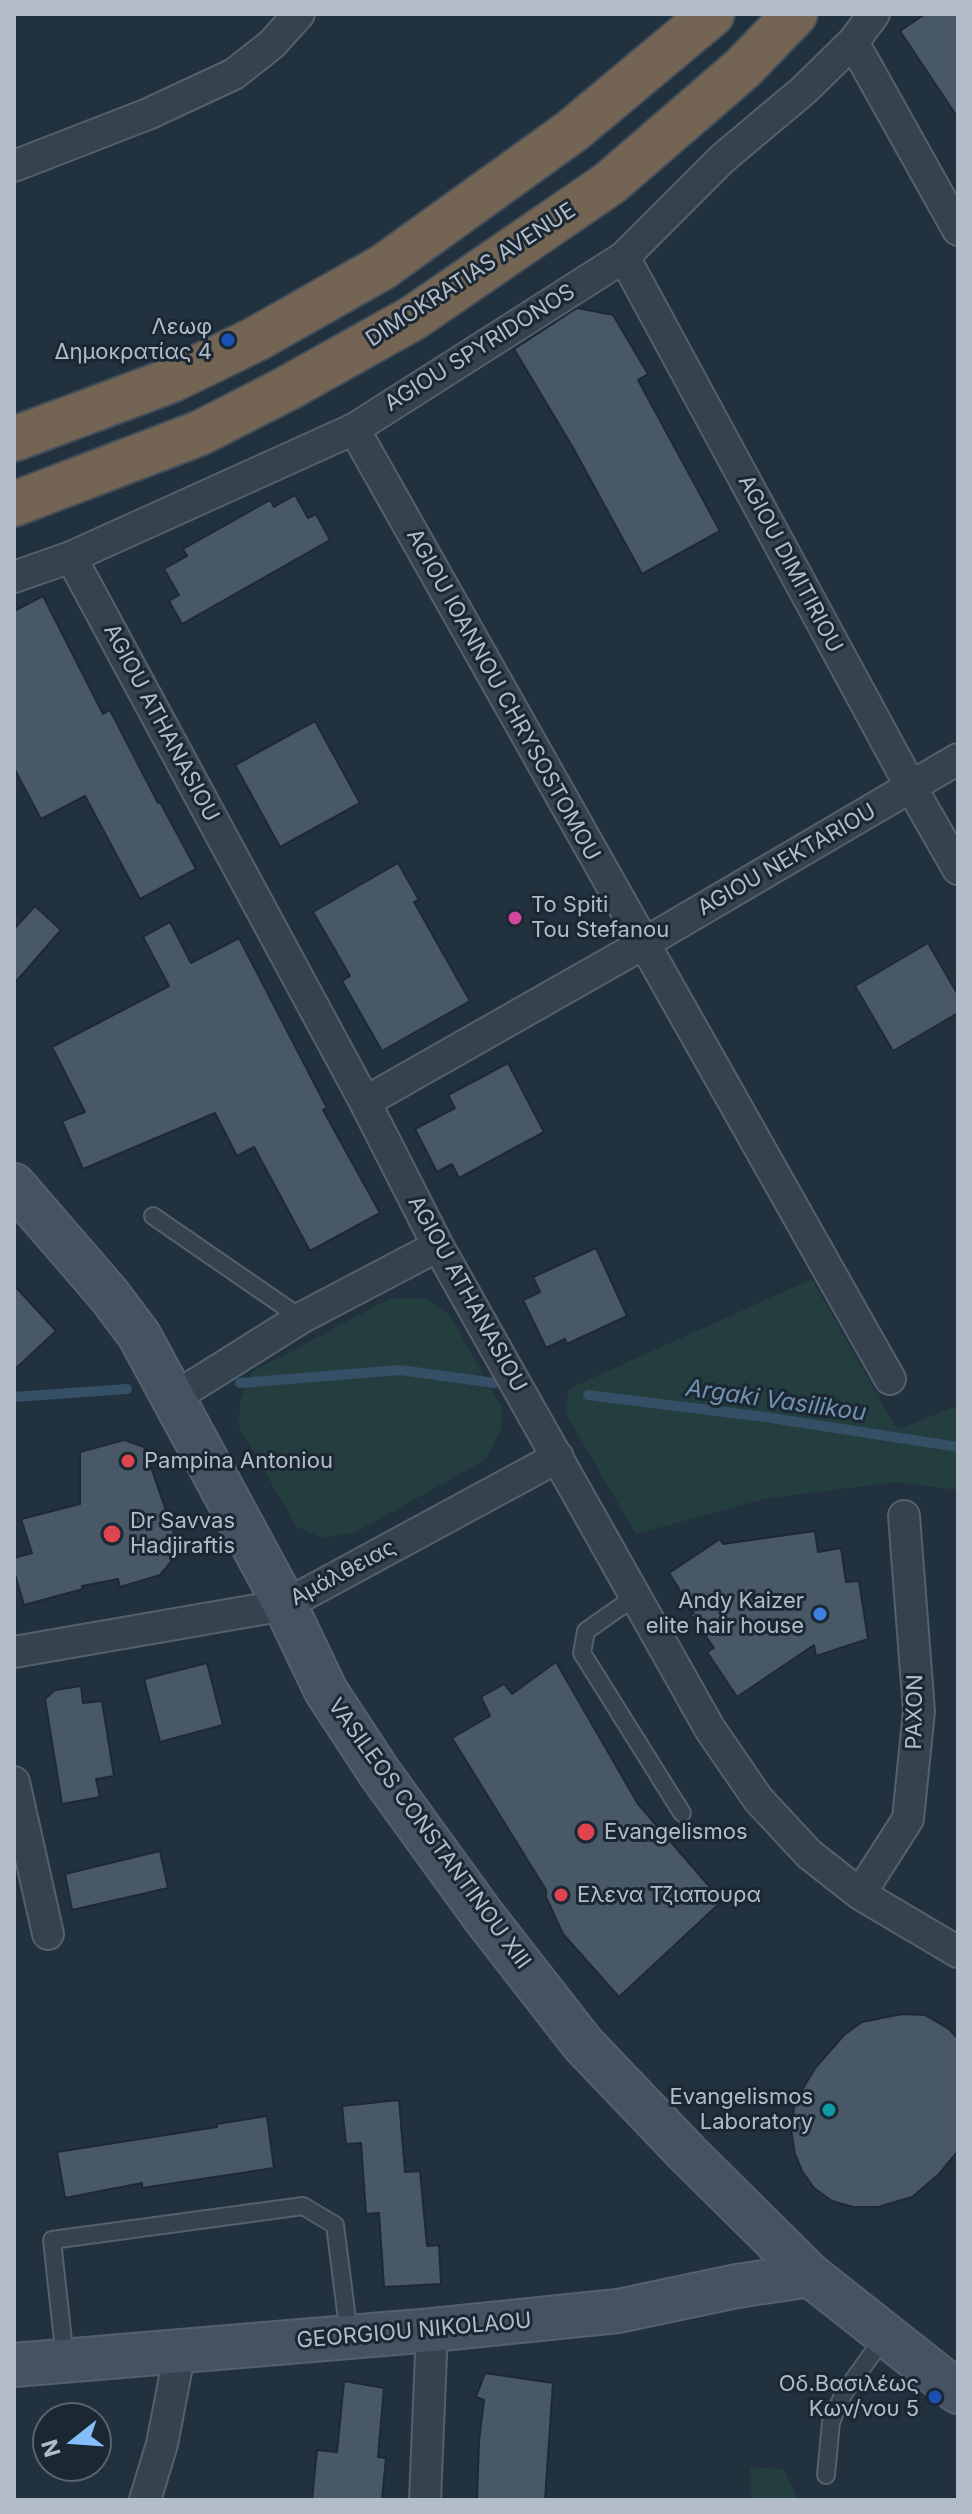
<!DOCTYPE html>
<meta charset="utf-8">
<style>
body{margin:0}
#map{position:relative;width:972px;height:2514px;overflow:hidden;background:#22313e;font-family:Inter,sans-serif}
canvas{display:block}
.frame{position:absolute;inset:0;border:16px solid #b2bdc9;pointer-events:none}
.north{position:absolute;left:32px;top:2402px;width:80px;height:80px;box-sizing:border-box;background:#1b2733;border:2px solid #57636f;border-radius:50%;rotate:253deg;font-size:22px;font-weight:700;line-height:32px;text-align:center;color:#b2bdc9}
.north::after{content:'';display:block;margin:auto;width:28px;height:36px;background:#84bffc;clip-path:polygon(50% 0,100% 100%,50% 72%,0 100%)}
</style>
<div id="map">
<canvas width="972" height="2514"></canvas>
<div class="frame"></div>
<div class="north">N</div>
</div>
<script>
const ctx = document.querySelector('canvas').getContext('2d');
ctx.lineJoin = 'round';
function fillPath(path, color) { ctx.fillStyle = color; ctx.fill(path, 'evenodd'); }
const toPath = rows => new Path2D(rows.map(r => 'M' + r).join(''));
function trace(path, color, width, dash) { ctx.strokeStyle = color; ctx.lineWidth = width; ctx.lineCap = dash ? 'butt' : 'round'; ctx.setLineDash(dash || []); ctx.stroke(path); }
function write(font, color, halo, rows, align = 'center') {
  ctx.font = font + ' Inter,sans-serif'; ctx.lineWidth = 6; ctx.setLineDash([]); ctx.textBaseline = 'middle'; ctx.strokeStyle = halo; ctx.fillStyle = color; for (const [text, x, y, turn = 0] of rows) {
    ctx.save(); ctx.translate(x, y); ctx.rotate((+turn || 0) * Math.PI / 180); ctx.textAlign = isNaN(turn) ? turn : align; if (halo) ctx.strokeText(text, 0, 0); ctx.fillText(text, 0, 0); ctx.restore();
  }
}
const green = toPath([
 [812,1279,897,1430,958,1405,958,1490,896,1482,764,1499,636,1534,566,1414,568,1389],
 [424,1298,449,1314,501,1406,501,1430,485,1460,356,1532,323,1538,297,1527,239,1428,240,1402,252,1372,389,1299],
 [750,2467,784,2469,798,2500,751,2500]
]);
const stream = toPath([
 [240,1383,400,1370,495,1383],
 [588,1395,765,1417,958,1447],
 [14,1397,127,1389]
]);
const building = toPath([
 [925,14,958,14,958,118,900,31,925,14],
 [577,308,613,315,648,374,638,380,720,531,642,574,572,446,514,349,577,308],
 [295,495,308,518,316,514,330,540,182,624,169,601,179,595,164,569,187,556,183,549,270,500,274,507,295,495],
 [43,596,103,714,110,710,158,803,160,802,196,869,140,899,85,796,41,819,14,768,14,611,43,596],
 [315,721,360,803,280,847,235,765,315,721],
 [398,863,419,900,414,902,470,1001,382,1051,342,981,350,976,313,912,398,863],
 [35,906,61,930,14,984,14,929,35,906],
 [170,922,191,963,239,938,327,1108,323,1110,380,1213,310,1251,254,1147,237,1156,215,1113,83,1169,62,1121,85,1112,52,1047,169,986,143,937,170,922],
 [928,943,958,995,958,1013,893,1051,855,986,928,943],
 [508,1063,544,1132,459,1178,452,1164,437,1172,415,1129,455,1108,448,1095,508,1063],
 [596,1248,627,1316,567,1344,565,1339,546,1348,523,1300,540,1292,533,1277,596,1248],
 [14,1285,56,1331,14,1370,14,1285],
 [124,1440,144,1447,180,1551,160,1575,120,1587,118,1579,82,1586,83,1589,24,1605,14,1571,14,1558,32,1553,21,1519,80,1504,80,1452,124,1440],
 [815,1531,818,1552,841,1548,846,1582,859,1581,868,1639,816,1656,814,1645,737,1697,707,1652,714,1648,691,1615,694,1613,669,1573,720,1539,723,1544,815,1531],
 [556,1662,638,1804,722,1901,619,1997,563,1934,546,1897,546,1890,452,1738,490,1716,481,1697,504,1684,512,1694,556,1662],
 [207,1663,223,1725,160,1742,144,1679,207,1663],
 [81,1686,83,1703,102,1701,114,1776,96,1779,100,1797,62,1804,45,1699,55,1690,81,1686],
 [160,1851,168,1888,72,1910,65,1874,160,1851],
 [902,2014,925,2015,949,2029,958,2039,958,2151,939,2174,912,2197,878,2207,853,2207,832,2201,814,2188,802,2171,795,2154,791,2130,795,2101,816,2067,844,2035,862,2022,902,2014],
 [399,2100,405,2172,420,2171,427,2246,439,2245,441,2284,384,2287,379,2213,366,2214,361,2143,346,2144,342,2106,399,2100],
 [267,2116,274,2168,142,2188,142,2183,65,2198,57,2152,217,2127,217,2124,267,2116],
 [485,2373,553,2383,545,2500,477,2500,479,2441,484,2400,476,2397,485,2373],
 [344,2381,384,2388,378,2457,386,2458,382,2500,312,2500,317,2450,337,2452,344,2381]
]);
const lane = toPath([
 [153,1216,301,1318],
 [636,1596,586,1631,582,1653,682,1813],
 [65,2359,52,2240,303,2206,335,2225,349,2335],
 [826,2475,831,2422,844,2393,885,2336]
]);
const street = toPath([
 [853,42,958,230],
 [14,166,148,114,234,74,272,44,299,14],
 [624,257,911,787,958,869],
 [354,429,890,1379],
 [71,557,365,1102,438,1246,710,1729,758,1799,809,1854,860,1894,958,1952],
 [14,577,71,557,354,429,624,257,723,158,804,90,853,42,874,14],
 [365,1102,643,944,958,759],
 [175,1397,301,1318,438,1246],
 [14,1652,285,1605,558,1457],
 [14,1782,48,1934],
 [860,1894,908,1819,919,1711,904,1516],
 [145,2500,162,2444,180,2351],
 [425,2500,432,2330]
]);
const secondary = toPath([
 [14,1185,109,1295,139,1335,285,1605,326,1691,379,1772,484,1917,583,2044,687,2153,810,2275,958,2392],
 [14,2365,432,2330,618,2311,737,2286,810,2275]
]);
const highway = toPath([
 [14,439,172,380,256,339,383,267,572,131,712,14],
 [14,504,200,433,286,389,413,318,610,183,743,68,795,14]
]);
const markers = [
 [228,340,8,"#1a4fb4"],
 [515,918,8,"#d1479c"],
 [128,1461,8,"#e0444e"],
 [112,1534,10,"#e0444e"],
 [820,1614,8,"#3f7fe0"],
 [586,1832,10,"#e0444e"],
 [561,1895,8,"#e0444e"],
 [829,2110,8,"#0f9aa8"],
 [935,2397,8,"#1a4fb4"]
];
const streetNames = [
 ["DIMOKRATIAS AVENUE",471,275,-33],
 ["AGIOU SPYRIDONOS",480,348,-32],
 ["AGIOU DIMITIRIOU",790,564,62],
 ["AGIOU IOANNOU CHRYSOSTOMOU",503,695,61],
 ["AGIOU ATHANASIOU",161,723,62],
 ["AGIOU NEKTARIOU",787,860,-30],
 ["AGIOU ATHANASIOU",467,1294,61],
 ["Αμάλθειας",343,1573,-28],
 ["PAXON",915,1712,-89],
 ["VASILEOS CONSTANTINOU XIII",429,1834,54],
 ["GEORGIOU NIKOLAOU",414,2331,-5]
];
const poiNames = [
 ["Λεωφ",212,327,"right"],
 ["Δημοκρατίας 4",212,352,"right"],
 ["To Spiti",531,905],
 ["Tou Stefanou",531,930],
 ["Pampina Antoniou",144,1461],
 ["Dr Savvas",130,1521],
 ["Hadjiraftis",130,1546],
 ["Andy Kaizer",804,1601,"right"],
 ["elite hair house",804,1626,"right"],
 ["Evangelismos",604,1832],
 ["Ελενα Τζιαπουρα",577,1895],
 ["Evangelismos",813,2097,"right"],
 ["Laboratory",813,2122,"right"],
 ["Οδ.Βασιλέως",919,2384,"right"],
 ["Κων/νου 5",919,2409,"right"]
];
const waterNames = [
 ["Argaki Vasilikou",776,1401,8]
];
fillPath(green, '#243e3f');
trace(stream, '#354f66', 10);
fillPath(building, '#485867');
trace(building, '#1d2935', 2);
trace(lane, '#54606c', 20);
trace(street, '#54606c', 34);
trace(secondary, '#54606c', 46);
trace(highway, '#414d59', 48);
trace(lane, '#36424e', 16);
trace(street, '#36424e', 30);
trace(secondary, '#445261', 42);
trace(highway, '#746453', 44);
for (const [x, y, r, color] of markers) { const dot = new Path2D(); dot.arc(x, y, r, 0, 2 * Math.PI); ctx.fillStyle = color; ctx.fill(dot); trace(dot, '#1b2733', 3); }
write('22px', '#b2bdc9', '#1b2733', streetNames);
write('22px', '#b2bdc9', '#1b2733', poiNames, 'left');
write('italic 24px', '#7092ae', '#1b2733', waterNames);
</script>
